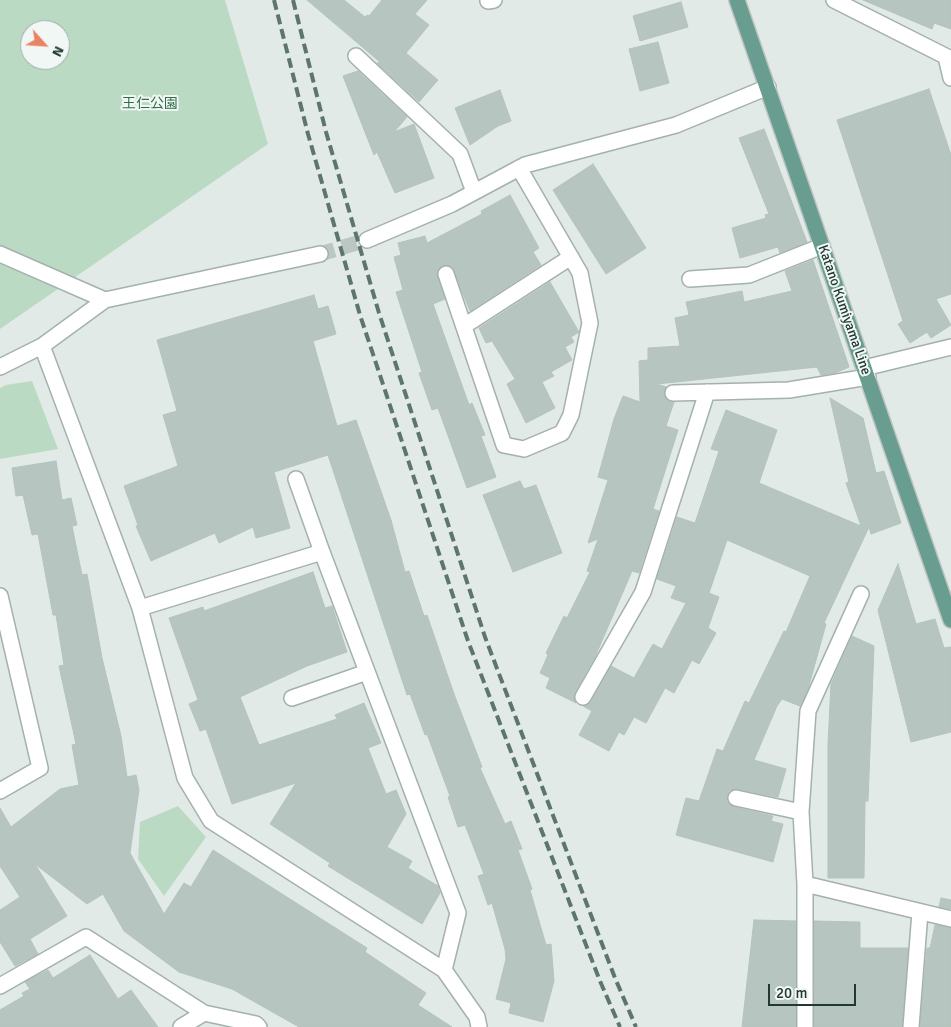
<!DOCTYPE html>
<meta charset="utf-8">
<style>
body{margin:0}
#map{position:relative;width:951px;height:1027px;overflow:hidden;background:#e1eae6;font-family:Signika,sans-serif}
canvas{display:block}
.north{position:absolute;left:20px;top:20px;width:50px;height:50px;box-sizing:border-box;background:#f1f7f4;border:1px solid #9eaba7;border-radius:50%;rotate:116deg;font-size:14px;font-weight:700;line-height:20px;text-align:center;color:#223933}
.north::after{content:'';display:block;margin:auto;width:18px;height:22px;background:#e88461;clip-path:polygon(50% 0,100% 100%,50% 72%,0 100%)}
.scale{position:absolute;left:768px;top:984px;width:88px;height:22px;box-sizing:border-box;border:2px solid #223933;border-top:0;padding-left:6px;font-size:15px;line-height:18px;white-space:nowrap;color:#223933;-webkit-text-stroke:4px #f1f7f4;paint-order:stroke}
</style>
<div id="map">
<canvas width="951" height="1027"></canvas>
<div class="north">N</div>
<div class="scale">20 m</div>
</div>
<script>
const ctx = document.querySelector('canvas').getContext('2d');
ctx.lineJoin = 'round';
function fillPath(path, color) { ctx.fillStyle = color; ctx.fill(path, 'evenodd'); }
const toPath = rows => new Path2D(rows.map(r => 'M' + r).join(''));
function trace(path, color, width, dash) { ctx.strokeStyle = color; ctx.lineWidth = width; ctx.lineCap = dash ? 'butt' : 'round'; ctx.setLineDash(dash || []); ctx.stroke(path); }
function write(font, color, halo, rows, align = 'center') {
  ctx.font = font + ' Signika,"Noto Sans JP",sans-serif'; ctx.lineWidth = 4; ctx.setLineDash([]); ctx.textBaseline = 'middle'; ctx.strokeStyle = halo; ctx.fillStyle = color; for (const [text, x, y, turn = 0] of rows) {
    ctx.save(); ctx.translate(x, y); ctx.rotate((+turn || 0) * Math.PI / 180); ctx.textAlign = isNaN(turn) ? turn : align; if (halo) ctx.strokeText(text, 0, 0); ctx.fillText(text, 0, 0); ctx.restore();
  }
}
const green = toPath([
 [0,0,225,0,268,144,0,329],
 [30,30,60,30,60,60,30,60],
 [32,381,58,449,0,459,0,388,6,385],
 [178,806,206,837,164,896,138,859,140,822]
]);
const building = toPath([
 [307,0,344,0,365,17,367,15,369,16,382,0,427,0,415,14,429,25,406,53,438,80,419,102,377,63,380,62,307,0],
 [863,0,951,0,951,29,934,23,932,29,863,0],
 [681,2,688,27,640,41,633,16,681,2],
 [658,42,669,83,640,91,629,49,658,42],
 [358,71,407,117,394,132,414,124,434,178,395,193,377,152,374,155,343,76,358,71],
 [929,89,951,155,951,294,936,299,951,325,931,338,927,332,910,343,898,324,903,321,837,120,929,89],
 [500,90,511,121,498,126,470,145,455,108,500,90],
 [764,129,807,242,780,253,778,247,740,258,732,228,766,218,765,215,769,214,739,138,764,129],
 [593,164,646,248,606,274,553,190,593,164],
 [510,195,539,248,533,252,541,265,470,311,452,267,443,265,437,273,445,299,433,304,469,405,472,403,485,435,481,436,496,477,467,488,438,408,432,410,419,373,422,372,396,292,403,290,394,257,401,255,398,243,425,236,427,243,482,214,481,211,510,195],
 [813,260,849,367,835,373,821,375,817,367,657,384,666,387,665,397,674,402,666,426,678,430,653,509,659,511,639,573,632,571,626,585,595,657,575,692,574,698,576,703,546,688,550,678,540,673,548,655,546,653,564,616,567,618,590,572,587,571,598,539,588,543,608,480,598,477,614,419,623,396,640,402,639,361,648,360,648,348,680,346,675,318,689,315,686,302,742,291,744,302,792,291,785,271,813,260],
 [550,282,579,332,571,337,574,342,565,347,572,360,551,372,554,376,542,382,555,408,526,423,507,384,515,379,492,341,486,343,479,328,550,282],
 [314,295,318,309,328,306,336,334,313,341,337,426,356,420,391,520,405,572,409,571,424,616,427,615,454,694,482,767,480,768,505,824,511,821,522,849,518,850,532,889,530,890,546,945,551,944,554,981,543,1022,509,1013,511,1003,496,999,506,959,505,949,492,903,488,905,478,876,484,874,465,825,458,827,448,797,450,796,427,734,425,735,410,694,407,695,328,455,274,472,290,528,256,538,253,527,219,543,215,533,151,561,136,526,138,525,124,486,178,466,163,415,177,411,157,340,314,295],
 [830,398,863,418,876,473,884,471,901,523,871,534,869,527,824,623,826,624,808,689,800,706,782,699,777,706,754,760,786,769,778,797,737,789,729,791,727,796,727,801,734,807,773,816,771,821,783,824,773,862,676,835,686,798,699,801,717,749,723,751,745,701,749,703,784,631,786,632,810,576,727,540,709,593,719,597,708,628,716,633,699,664,692,660,674,693,665,688,646,723,634,717,624,735,619,732,609,751,579,735,592,711,583,706,591,702,611,666,634,678,653,644,662,649,686,603,671,598,676,586,657,579,677,517,695,523,719,451,711,449,726,410,777,430,759,483,861,526,846,483,849,482,830,398],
 [56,461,62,500,71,498,77,525,72,526,82,575,87,574,102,658,121,736,127,777,136,775,139,790,130,853,164,914,184,883,191,887,213,850,367,948,365,952,426,993,418,1005,452,1027,299,1027,232,989,179,972,124,931,103,894,87,904,35,864,67,916,30,939,38,954,15,966,0,942,0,910,20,897,0,866,0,808,11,827,60,789,79,785,72,745,76,744,59,666,64,665,56,615,53,615,38,534,32,535,23,495,16,496,12,468,56,461],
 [520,481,524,489,536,485,562,553,513,572,483,495,520,481],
 [898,564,916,624,935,619,944,648,951,647,951,732,911,742,878,610,898,564],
 [313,572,325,608,332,606,347,652,307,666,240,697,259,745,337,719,335,715,364,703,381,743,368,748,386,794,396,790,406,814,387,847,412,861,408,868,438,886,440,893,422,924,328,866,330,863,270,824,296,783,232,804,206,729,200,731,189,704,198,700,169,618,203,607,204,611,313,572],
 [852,636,874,646,868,801,865,801,864,878,828,878,828,744,831,684,852,636],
 [941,898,951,900,951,909,939,907,941,898],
 [754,920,796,921,796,1027,742,1027,754,920],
 [814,921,860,922,860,948,908,948,902,1027,814,1027,814,921],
 [935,925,951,928,951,1027,920,1027,927,948,930,948,935,925],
 [90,955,118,999,131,990,158,1027,0,1027,0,1010,24,996,22,993,30,989,25,982,48,970,53,978,90,955]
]);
const minorTunnel = toPath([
 [320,254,367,240]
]);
const minor = toPath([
 [834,0,951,59],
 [488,1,494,0],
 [356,56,460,154,474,192],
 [946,57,951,78],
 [367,240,452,204,525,165,676,125,768,87],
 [0,254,105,300],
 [446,274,504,445,524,449,562,433,571,415,590,323,580,273,519,168],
 [690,279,749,275,822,246],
 [464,326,571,257],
 [42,346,140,608,185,778,211,821,444,970,477,1017,479,1027],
 [0,367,42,346,105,300,320,254],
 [864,368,951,347],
 [673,393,789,390,868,377],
 [296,479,322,552],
 [0,596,40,768,0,791],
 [140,608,322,552,458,913,444,970],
 [583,697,643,592,707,392],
 [292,698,367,672],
 [736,798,801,812],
 [805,884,951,919],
 [0,986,86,937,204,1013,256,1024,259,1027],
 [181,1027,204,1013],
 [805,1027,805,884,801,812,808,711,861,594],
 [911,1027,920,912]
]);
const major = toPath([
 [737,0,951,620]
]);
const rail = toPath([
 [274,0,308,134,360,315,468,641,600,981,620,1027],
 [293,0,326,132,379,313,485,637,615,978,636,1027]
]);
const parkNames = [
 ["王仁公園",150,104]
];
const streetNames = [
 ["Katano Kumiyama Line",844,310,71]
];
fillPath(green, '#bbdac4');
fillPath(building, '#b6c5bf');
trace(building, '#b4c3bd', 1);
trace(minorTunnel, '#bbc7c2', 15, [15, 8]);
trace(minor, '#a4b1ad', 18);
trace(major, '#bdc4c2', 18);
trace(minor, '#fff', 15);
trace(major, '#689d90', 15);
trace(rail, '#5d756f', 4, [10, 5]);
write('14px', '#306d48', '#f1f7f4', parkNames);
write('14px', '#223933', '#f1f7f4', streetNames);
</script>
